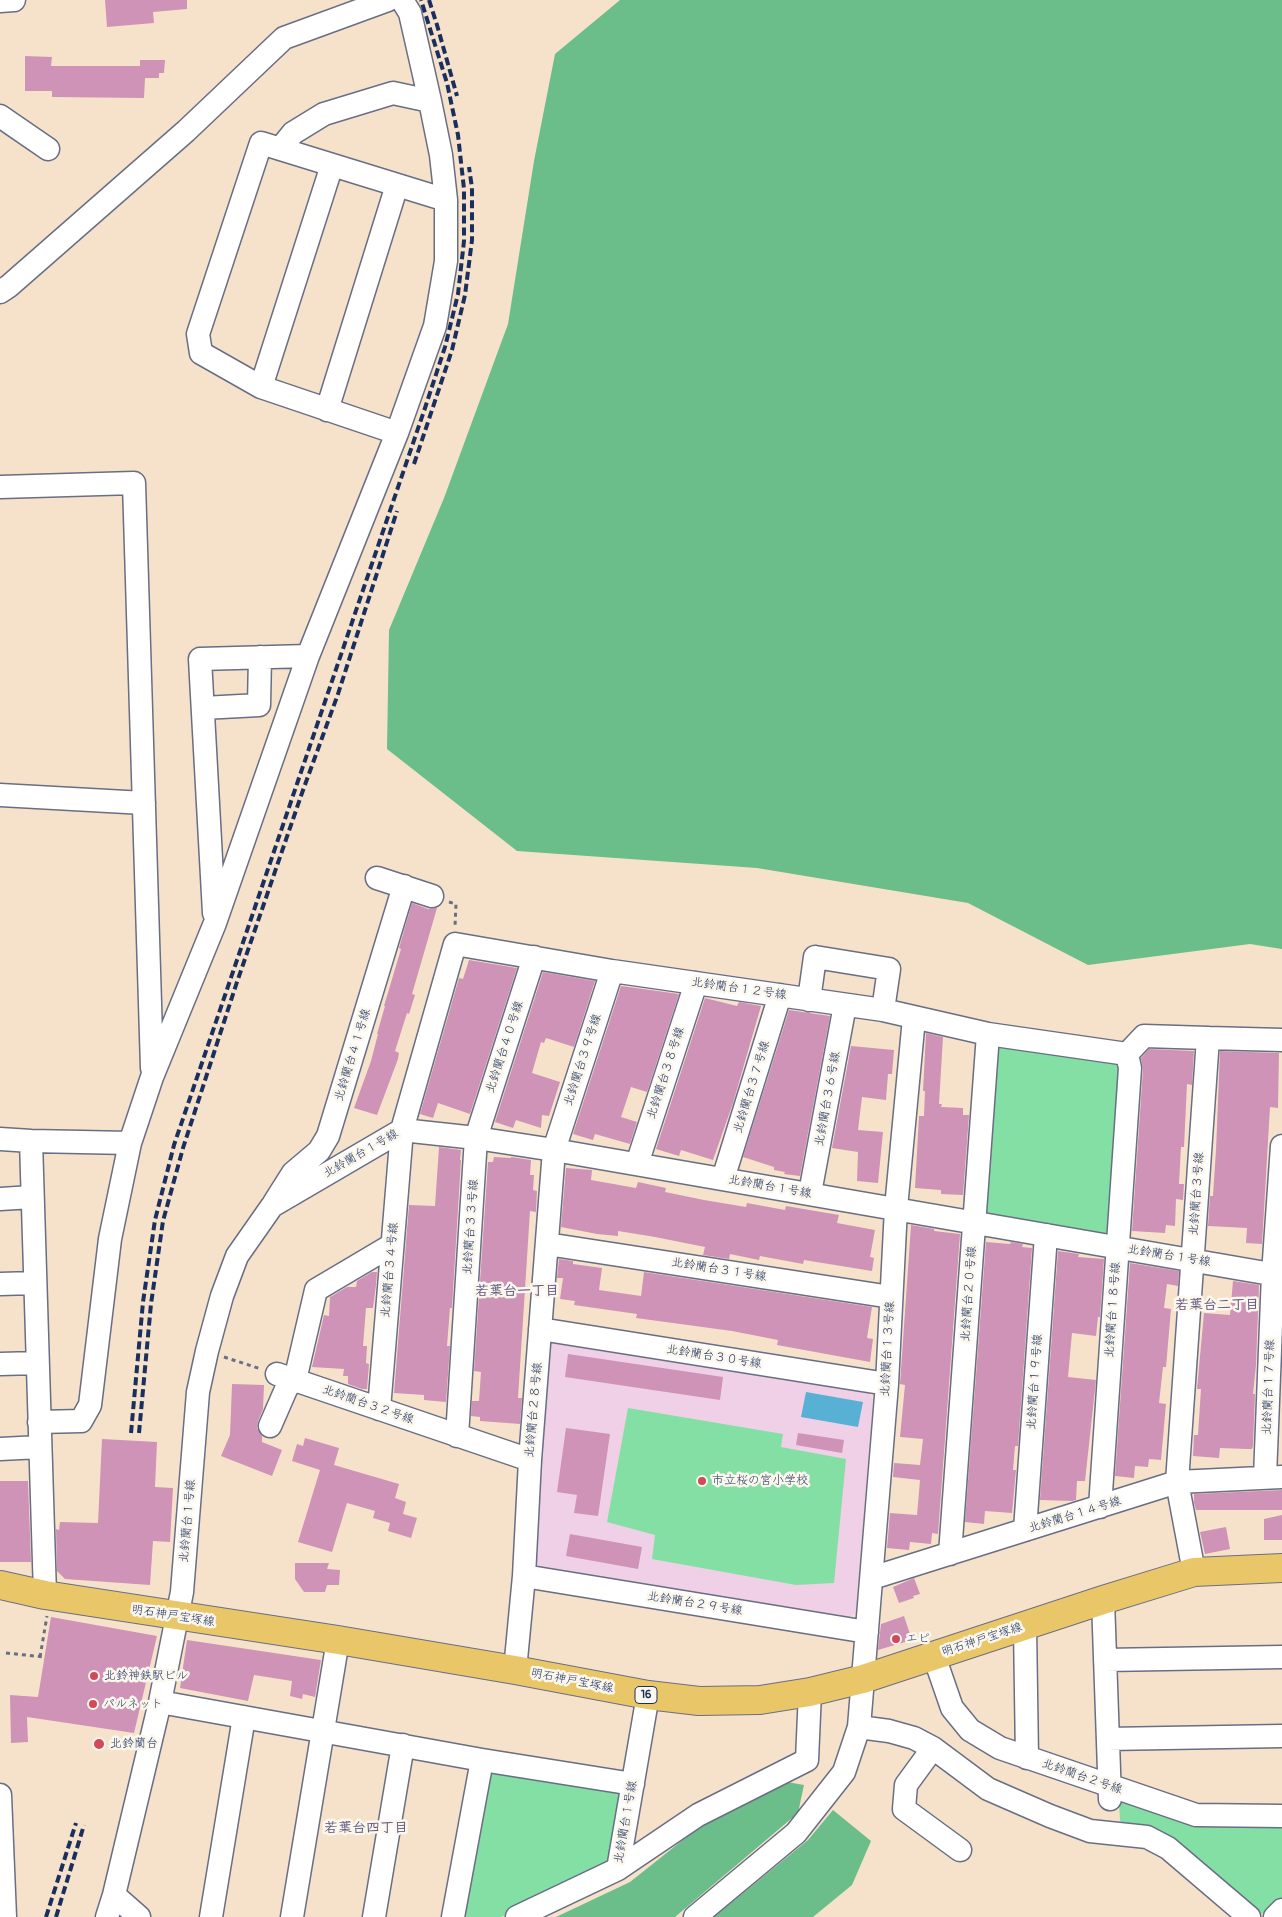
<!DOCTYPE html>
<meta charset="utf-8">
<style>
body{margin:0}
canvas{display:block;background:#f6e2ca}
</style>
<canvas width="1282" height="1917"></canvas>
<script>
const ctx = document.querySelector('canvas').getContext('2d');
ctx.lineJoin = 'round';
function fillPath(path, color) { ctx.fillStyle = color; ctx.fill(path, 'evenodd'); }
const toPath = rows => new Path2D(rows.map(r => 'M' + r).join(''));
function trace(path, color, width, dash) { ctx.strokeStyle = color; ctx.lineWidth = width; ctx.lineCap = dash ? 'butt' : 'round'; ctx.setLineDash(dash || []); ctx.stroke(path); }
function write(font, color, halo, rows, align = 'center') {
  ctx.font = font + ' Pangolin,"Klee One",sans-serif'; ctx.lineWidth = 5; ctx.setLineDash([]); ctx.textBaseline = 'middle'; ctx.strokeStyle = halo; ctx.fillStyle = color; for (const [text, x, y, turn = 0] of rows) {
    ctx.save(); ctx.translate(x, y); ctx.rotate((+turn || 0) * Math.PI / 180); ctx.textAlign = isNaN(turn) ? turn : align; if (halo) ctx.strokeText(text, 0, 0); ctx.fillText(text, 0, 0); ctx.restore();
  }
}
const built = toPath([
 [558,1339,867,1389,873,1400,856,1613,845,1620,538,1569,531,1562,548,1344]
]);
const green = toPath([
 [998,1043,1119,1062,1112,1228,1106,1234,986,1214],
 [628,1408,783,1434,781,1447,846,1459,834,1583,796,1585,652,1559,655,1535,607,1522],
 [490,1769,614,1786,621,1795,612,1855,605,1868,501,1917,460,1917],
 [1122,1798,1282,1824,1282,1898,1268,1912,1256,1915,1124,1829,1120,1820,1119,1803]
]);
const forest = toPath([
 [620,0,1282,0,1282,949,1250,944,1088,965,968,903,757,868,517,851,387,749,389,630,444,498,508,324,534,161,555,54],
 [787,1782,804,1785,798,1813,675,1917,556,1917,630,1882,703,1824],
 [833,1810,871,1841,852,1885,813,1917,714,1917,808,1840]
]);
const water = toPath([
 [806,1392,863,1402,858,1427,801,1417]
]);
const building = toPath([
 [105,0,187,0,187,9,153,12,154,23,107,27],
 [25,56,52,57,51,66,140,66,140,60,165,60,164,73,159,73,159,78,145,78,144,98,52,97,52,91,25,91],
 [412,903,428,909,437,908,412,994,415,995,409,1014,407,1013,395,1051,399,1053,398,1059,377,1115,354,1108,371,1061,378,1034,377,1034,385,1006,384,1006,401,949,399,948],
 [469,960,517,968,470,1114,438,1103,433,1118,420,1114,459,978,463,979],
 [543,972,595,981,574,1047,546,1038,544,1043,541,1042,532,1073,560,1082,549,1116,542,1115,541,1128,516,1120,513,1128,495,1122],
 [621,986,679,994,647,1092,631,1087,621,1117,637,1122,630,1144,595,1134,593,1140,573,1134],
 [705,998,737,1006,739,1002,761,1006,733,1103,713,1160,681,1150,679,1156,656,1149],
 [789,1010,830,1016,800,1176,784,1174,785,1172,774,1170,774,1167,743,1157],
 [926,1033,943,1037,939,1104,942,1104,941,1107,963,1108,963,1115,969,1115,963,1195,941,1194,941,1190,915,1188,919,1116,924,1116,925,1091,923,1091],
 [851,1046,894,1050,892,1074,888,1074,886,1100,862,1097,858,1130,883,1132,878,1183,857,1181,858,1152,832,1148],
 [1149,1049,1194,1051,1192,1085,1187,1084,1184,1147,1181,1147,1179,1184,1184,1184,1183,1200,1176,1199,1175,1226,1166,1225,1165,1233,1132,1231,1143,1069,1141,1058],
 [1220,1051,1279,1053,1278,1108,1270,1107,1262,1244,1246,1243,1247,1228,1208,1226,1210,1196,1213,1196,1216,1150],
 [439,1147,461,1150,460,1160,461,1160,452,1308,450,1308,447,1346,450,1346,446,1402,424,1400,424,1395,394,1393,409,1205,435,1206],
 [494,1157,511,1158,511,1157,531,1160,530,1175,534,1175,533,1190,537,1191,536,1212,530,1211,518,1398,522,1398,520,1424,480,1421,480,1417,471,1416,472,1401,479,1401,481,1372,474,1371,488,1162,493,1162],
 [566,1168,592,1170,591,1180,636,1188,638,1182,666,1188,665,1192,704,1200,746,1207,747,1203,785,1210,786,1206,839,1215,837,1223,875,1230,870,1257,874,1258,872,1271,804,1260,803,1264,760,1256,759,1260,730,1254,729,1259,703,1255,705,1247,655,1237,618,1231,618,1236,597,1234,561,1227],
 [911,1225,934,1229,934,1231,960,1234,938,1534,932,1533,931,1544,910,1542,909,1550,887,1548,890,1513,917,1515,920,1480,893,1477,894,1463,920,1465,923,1439,900,1437,905,1385,900,1384],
 [986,1242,1010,1244,1011,1242,1023,1244,1022,1247,1032,1248,1018,1446,1015,1446,1013,1470,1016,1470,1012,1513,985,1511,984,1524,965,1522],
 [1058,1251,1079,1254,1078,1257,1104,1259,1100,1317,1098,1317,1096,1336,1072,1333,1068,1377,1096,1380,1085,1481,1077,1481,1076,1500,1072,1501,1040,1500],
 [559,1259,573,1261,573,1264,602,1268,599,1290,641,1296,644,1272,872,1307,867,1338,873,1339,870,1362,777,1345,778,1340,732,1331,636,1318,637,1314,574,1305,575,1301,560,1299,563,1278,557,1278],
 [1130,1263,1179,1271,1178,1286,1167,1284,1164,1308,1171,1309,1166,1367,1163,1367,1159,1403,1166,1404,1161,1460,1149,1459,1148,1467,1135,1466,1134,1478,1115,1476],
 [372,1272,377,1272,376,1285,373,1308,366,1308,363,1346,367,1346,366,1363,369,1364,367,1389,362,1389,348,1384,348,1376,343,1376,344,1369,312,1367,324,1315,329,1316,330,1297,347,1287,356,1287,357,1281],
 [1233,1281,1259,1285,1256,1365,1253,1394,1255,1394,1253,1446,1252,1449,1247,1449,1220,1448,1219,1458,1193,1456,1194,1435,1198,1435,1201,1389,1197,1389,1204,1313,1230,1315],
 [568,1354,723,1377,720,1400,565,1377],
 [232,1384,264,1385,263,1409,258,1421,257,1428,262,1436,262,1442,282,1450,272,1476,221,1456,230,1435],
 [566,1428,610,1434,598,1516,574,1513,577,1495,557,1492],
 [798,1433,844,1440,842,1453,796,1445],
 [305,1438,339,1448,334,1465,399,1484,395,1498,406,1502,403,1514,417,1518,411,1538,388,1531,390,1523,373,1518,375,1511,347,1503,332,1552,298,1542,320,1470,292,1461,297,1444,303,1446],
 [102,1439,157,1442,155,1487,173,1488,170,1542,153,1541,150,1585,65,1579,57,1571,56,1529,59,1530,60,1522,98,1523],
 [0,1481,28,1481,31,1562,0,1562],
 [1282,1490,1282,1510,1196,1510,1194,1503,1194,1494],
 [1282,1515,1282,1540,1264,1540,1264,1519],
 [1226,1527,1230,1549,1205,1554,1200,1532],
 [570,1534,642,1547,638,1569,566,1556],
 [295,1563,329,1563,327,1569,340,1570,339,1585,327,1585,325,1592,304,1592,295,1579],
 [914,1578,920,1594,913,1596,914,1598,899,1603,893,1587],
 [904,1616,912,1640,878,1650,881,1624],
 [51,1617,157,1636,134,1733,27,1717,28,1742,11,1743,10,1695,38,1697],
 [187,1640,321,1660,315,1697,303,1694,302,1699,290,1696,292,1681,254,1675,248,1701,180,1688]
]);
const path = toPath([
 [449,902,456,904,455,926],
 [224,1357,261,1369],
 [6,1653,44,1657],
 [40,1657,47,1616]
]);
const minor = toPath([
 [0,1,14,0],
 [0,116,48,149],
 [280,149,293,133,324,114,393,93,430,101],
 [0,292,9,286,186,131,284,38,388,0],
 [261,387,332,165],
 [327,410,397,185],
 [397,433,261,387,201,353,198,334,261,143,446,200],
 [0,487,134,483,152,1068],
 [203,708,259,705,260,657],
 [0,795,144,803],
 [377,878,432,896],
 [214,913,200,659,308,656],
 [809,1000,815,957,889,969,883,1010],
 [0,1139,31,1141,130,1143],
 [31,1141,45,1595],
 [637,1164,696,983],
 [723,1179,780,995],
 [810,1193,845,1005],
 [0,1199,32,1197],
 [274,1203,293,1173,319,1151,328,1136,404,886],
 [547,1244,891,1297],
 [0,1284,34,1283],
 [540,1329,887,1384],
 [0,1364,37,1363],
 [277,1374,530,1460],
 [379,1409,402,1130,455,944,612,971,883,1010,988,1034,1127,1054,1144,1036,1208,1038],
 [39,1422,81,1421,90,1405,110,1239,130,1143,152,1077,215,923,308,656,397,433,435,326,446,261,446,200,441,155,430,101,410,13,402,0],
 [270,1426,287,1387,295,1380,316,1290,392,1245],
 [457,1436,476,1138,534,957],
 [0,1449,40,1447],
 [1265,1477,1273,1274,1282,1146],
 [1100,1507,1130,1068,1127,1054],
 [1025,1530,1046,1235],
 [950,1554,988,1034],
 [1194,1572,1177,1482,1208,1038,1282,1040],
 [524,1576,867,1632],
 [872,1578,1177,1482,1282,1477],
 [1103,1600,1110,1799],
 [1025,1626,1027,1758],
 [934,1656,952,1708,970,1730,1000,1748,1196,1815,1282,1816],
 [1105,1660,1282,1657],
 [515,1670,524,1576,530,1460,554,1150,612,971],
 [160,1702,482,1760,633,1784],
 [859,1727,889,1731,914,1738,933,1748,988,1789,1050,1816,1090,1831,1147,1837,1168,1848,1249,1917],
 [1108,1739,1282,1736],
 [933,1748,906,1785,904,1809,960,1850],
 [0,1795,5,1917],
 [618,1869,698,1815,807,1760,810,1692],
 [107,1917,114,1895],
 [139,1917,114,1895,160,1702,182,1592,198,1392,207,1351,222,1296,237,1256,272,1206,402,1130,476,1138,554,1150,1282,1276],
 [211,1917,244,1717],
 [292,1917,338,1640],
 [374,1917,403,1745],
 [453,1917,482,1760],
 [517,1917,618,1869,648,1695],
 [695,1917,796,1833,844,1772,859,1727,887,1384,896,1208,914,1018],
 [1275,1917,1282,1910]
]);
const major = toPath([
 [0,1585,45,1595,338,1640,515,1670,648,1695,699,1701,760,1700,810,1692,863,1679,1103,1600,1194,1572,1282,1568]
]);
const rail = toPath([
 [429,0,437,25,457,96],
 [414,464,452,350,465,295,472,240,472,188,469,167],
 [131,1433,143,1302,155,1220,174,1145,425,408,445,347,458,294,464,241,464,189,458,135,447,83,421,0],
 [139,1433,151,1304,163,1221,183,1148,236,985,302,793,338,694,397,511],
 [46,1917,76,1823],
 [56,1917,84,1825]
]);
const markers = [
 [702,1481,5,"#d1495b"],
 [896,1639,5,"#d1495b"],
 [94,1676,5,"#d1495b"],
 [93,1704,5,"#d1495b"],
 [99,1744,6,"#d1495b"]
];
const shields = [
 [646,1695,22]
];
const shieldNames = [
 ["16",646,1695]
];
const streetNames = [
 ["北鈴蘭台１２号線",739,989,8],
 ["北鈴蘭台４０号線",505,1047,-72],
 ["北鈴蘭台４１号線",353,1055,-73],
 ["北鈴蘭台３９号線",583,1060,-72],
 ["北鈴蘭台３８号線",666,1073,-72],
 ["北鈴蘭台３７号線",752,1087,-73],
 ["北鈴蘭台３６号線",828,1099,-80],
 ["北鈴蘭台１号線",361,1154,-30],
 ["北鈴蘭台１号線",770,1187,10],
 ["北鈴蘭台３号線",1197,1194,-86],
 ["北鈴蘭台３３号線",471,1227,-86],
 ["北鈴蘭台１号線",1169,1256,9],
 ["北鈴蘭台３４号線",390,1270,-85],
 ["北鈴蘭台３１号線",719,1270,9],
 ["北鈴蘭台２０号線",969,1294,-86],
 ["北鈴蘭台１８号線",1113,1310,-86],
 ["北鈴蘭台１３号線",888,1349,-87],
 ["北鈴蘭台３０号線",714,1357,9],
 ["北鈴蘭台１９号線",1035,1382,-86],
 ["北鈴蘭台１７号線",1269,1387,-88],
 ["北鈴蘭台３２号線",368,1405,19],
 ["北鈴蘭台２８号線",534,1410,-85],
 ["北鈴蘭台１４号線",1075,1515,-17],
 ["北鈴蘭台１号線",188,1521,-85],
 ["北鈴蘭台２９号線",695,1604,9],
 ["明石神戸宝塚線",173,1616,9],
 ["明石神戸宝塚線",982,1640,-18],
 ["明石神戸宝塚線",572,1681,11],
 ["北鈴蘭台２号線",1082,1777,19],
 ["北鈴蘭台１号線",626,1822,-80]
];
const poiNames = [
 ["市立桜の宮小学校",712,1481],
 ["エピ",906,1639],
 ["北鈴神鉄駅ビル",104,1676],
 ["パルネット",103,1704],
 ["北鈴蘭台",110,1744]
];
const neighbourhoodNames = [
 ["若葉台一丁目",517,1291],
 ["若葉台二丁目",1217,1305],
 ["若葉台四丁目",366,1828]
];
fillPath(built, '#efd0e6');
fillPath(green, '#84dfa5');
fillPath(forest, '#6bbe8a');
fillPath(water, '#58b0d5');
fillPath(building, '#cf93b8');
trace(minor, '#686e84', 25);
trace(major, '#686e84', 30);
trace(path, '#686e84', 3, [4, 4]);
trace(minor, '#fff', 22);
trace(major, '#e9c769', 28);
trace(rail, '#1b2f5e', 4, [8, 4]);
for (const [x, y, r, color] of markers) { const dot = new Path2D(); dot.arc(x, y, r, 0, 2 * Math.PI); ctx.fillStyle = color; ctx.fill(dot); trace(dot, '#fbf7ec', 2); }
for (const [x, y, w] of shields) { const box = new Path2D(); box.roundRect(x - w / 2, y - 8.5, w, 17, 4); ctx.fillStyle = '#fbf7ec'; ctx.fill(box); trace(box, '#1b2f5e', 1); }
write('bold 11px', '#1b2f5e', null, shieldNames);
write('12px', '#1b2f5e', '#fbf7ec', streetNames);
write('12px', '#1b2f5e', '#fbf7ec', poiNames, 'left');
write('bold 14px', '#5a527e', '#fbf7ec', neighbourhoodNames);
</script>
